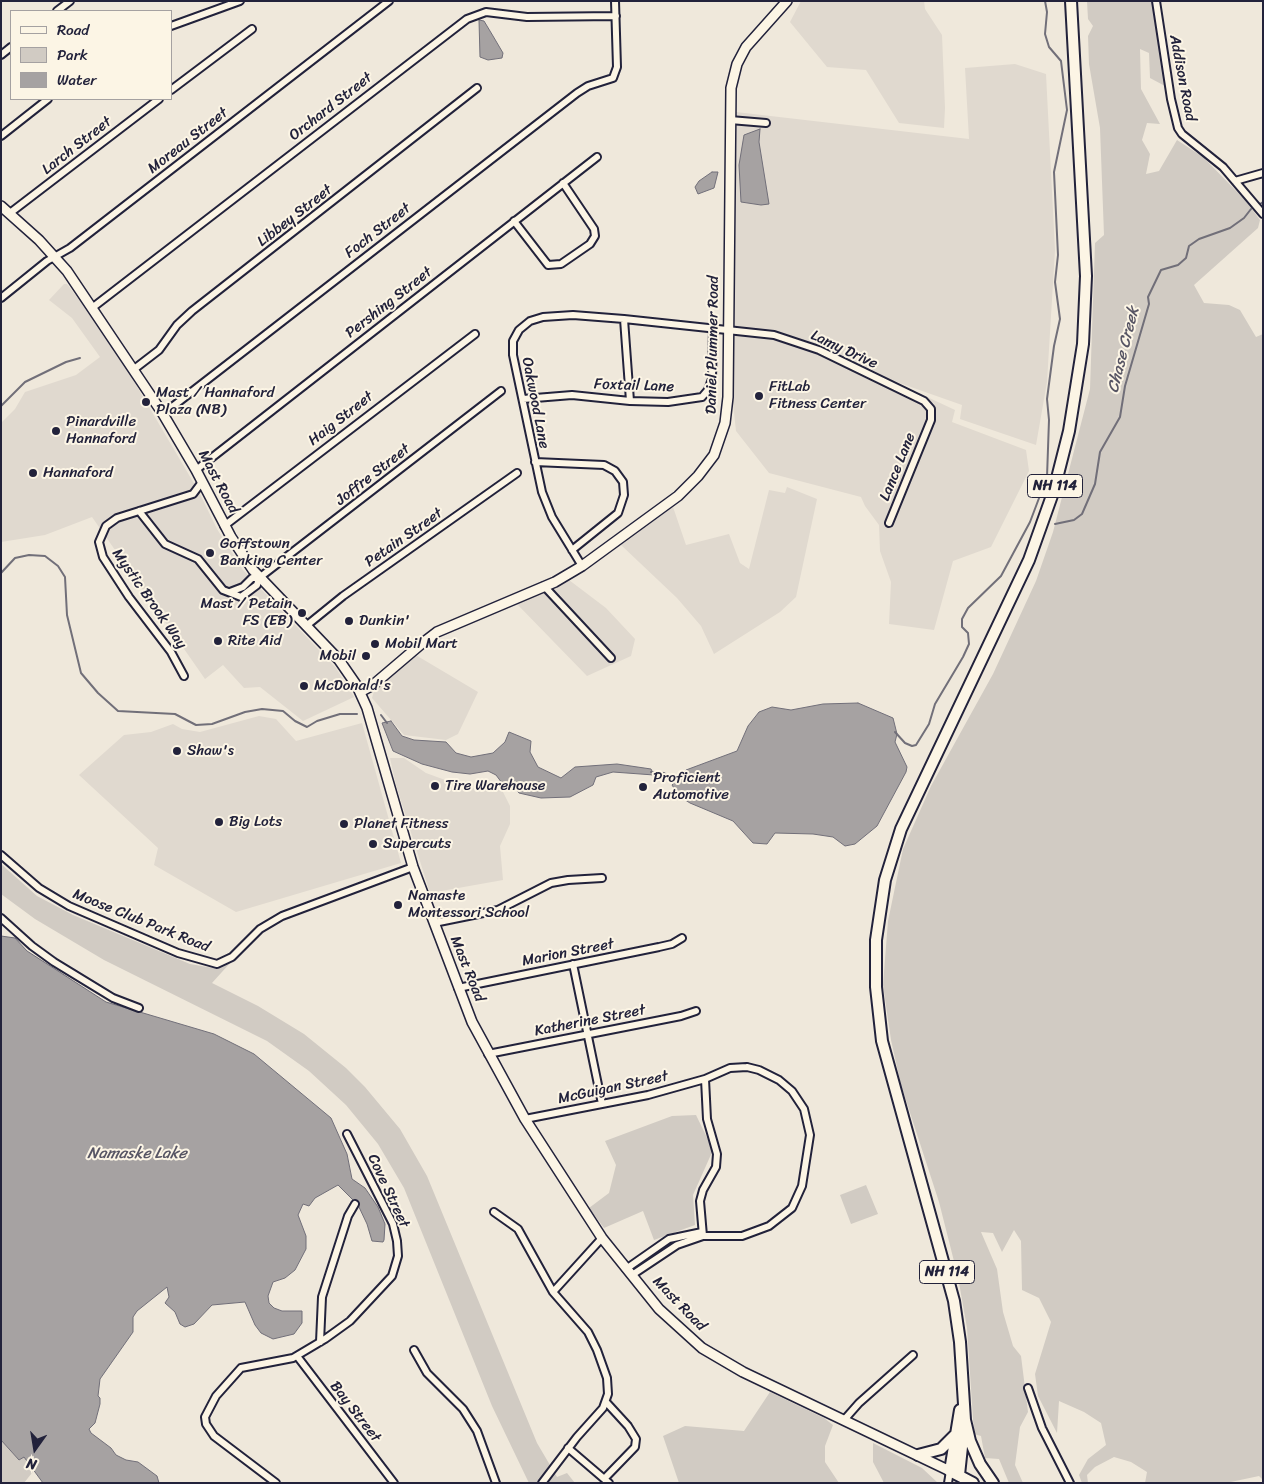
<!DOCTYPE html>
<style>
body{margin:0}
#map{position:relative;width:1264px;height:1484px;overflow:hidden;background:#efe8db;font-family:Sriracha,sans-serif}
canvas{display:block}
.frame{position:absolute;inset:0;border:2px solid #22223b;pointer-events:none}
.legend{position:absolute;left:10px;top:10px;width:162px;height:90px;box-sizing:border-box;background:#fcf5e5;border:1px solid #a5a1a1;margin:0;padding:6px 9px;list-style:none;font-size:15px;color:#22223b}
.legend li{display:flex;align-items:center;gap:10px;height:25px}
.legend b{width:25px;border:1px solid #a5a1a1}
.north{position:absolute;left:10px;top:1424px;width:50px;height:50px;-webkit-text-stroke:4px #fcf5e5;paint-order:stroke;rotate:193deg;font-size:14px;font-weight:700;line-height:20px;text-align:center;color:#22223b}
.north::after{content:'';display:block;margin:auto;width:18px;height:22px;background:#22223b;clip-path:polygon(50% 0,100% 100%,50% 72%,0 100%)}
</style>
<div id="map">
<canvas width="1264" height="1484"></canvas>
<div class="frame"></div>
<ul class="legend">
<li><b style="height:6px;background:#fcf5e5"></b>Road</li>
<li><b style="height:14px;background:#d1cbc3"></b>Park</li>
<li><b style="height:14px;background:#a6a2a2"></b>Water</li>
</ul>
<div class="north">N</div>
</div>
<script>
const ctx = document.querySelector('canvas').getContext('2d');
ctx.lineJoin = 'round';
function fillPath(path, color) { ctx.fillStyle = color; ctx.fill(path, 'evenodd'); }
const toPath = rows => new Path2D(rows.map(r => 'M' + r).join(''));
function trace(path, color, width, dash) { ctx.strokeStyle = color; ctx.lineWidth = width; ctx.lineCap = dash ? 'butt' : 'round'; ctx.setLineDash(dash || []); ctx.stroke(path); }
function write(font, color, halo, rows, align = 'center') {
  ctx.font = font + ' Sriracha,sans-serif'; ctx.lineWidth = 4; ctx.setLineDash([]); ctx.textBaseline = 'middle'; ctx.strokeStyle = halo; ctx.fillStyle = color; for (const [text, x, y, turn = 0] of rows) {
    ctx.save(); ctx.translate(x, y); ctx.rotate((+turn || 0) * Math.PI / 180); ctx.textAlign = isNaN(turn) ? turn : align; if (halo) ctx.strokeText(text, 0, 0); ctx.fillText(text, 0, 0); ctx.restore();
  }
}
const built = toPath([
 [801,1,924,1,925,9,942,35,945,108,944,128,899,123,866,70,827,67,790,22],
 [1015,64,1046,74,1055,250,1047,382,1036,445,960,419,962,405,891,380,955,410,952,422,1026,450,1029,471,991,547,953,561,934,630,889,624,891,582,880,551,879,525,865,506,861,497,769,473,736,431,732,394,736,112,969,139,965,68],
 [64,284,67,284,80,301,129,373,199,492,217,529,243,570,336,668,354,697,303,721,260,687,244,688,223,665,205,679,92,517,45,535,1,542,1,423,15,409,25,392,76,375,100,357,72,318,49,300],
 [787,487,817,499,796,597,780,612,714,654,701,626,677,598,621,545,673,507,686,545,729,534,740,563,749,569,769,490,785,493],
 [569,580,606,608,635,639,631,656,587,676,516,603,556,584],
 [414,654,478,692,458,734,446,740,404,735,372,698,374,691],
 [259,716,276,719,296,741,362,723,401,863,236,912,154,865,158,848,79,775,124,735,151,732,173,724,182,729,200,732],
 [390,758,404,758,426,773,467,788,502,790,510,806,510,824,500,846,503,880,430,893,396,785]
]);
const green = toPath([
 [1087,1,1154,1,1165,86,1150,78,1149,53,1140,49,1141,89,1160,124,1147,123,1142,140,1150,154,1146,174,1159,171,1177,140,1203,157,1246,201,1260,220,1258,228,1194,285,1204,303,1229,305,1240,310,1256,337,1263,334,1263,1480,1259,1476,1226,1483,1145,1483,1147,1472,1131,1462,1114,1457,1095,1467,1087,1475,1088,1483,1082,1483,1079,1475,1088,1459,1106,1445,1101,1423,1084,1412,1059,1401,1057,1433,1038,1396,1035,1374,1051,1322,1039,1298,1022,1290,1021,1241,1014,1230,1002,1252,993,1233,981,1232,997,1269,1003,1312,1013,1346,1021,1356,1028,1412,1020,1427,1015,1465,1023,1483,1009,1483,999,1459,985,1458,981,1436,974,1434,967,1328,958,1277,939,1202,901,1085,891,1040,883,985,888,921,903,849,931,786,993,674,1036,581,1053,532,1090,389,1095,243,1104,235,1100,128,1089,64,1088,36,1093,26,1088,19],
 [1,864,37,896,73,915,190,964,213,968,231,962,212,983,258,1006,304,1034,346,1068,365,1087,400,1129,427,1176,537,1443,557,1477,567,1473,575,1483,529,1483,527,1479,492,1406,404,1188,378,1144,346,1105,309,1071,267,1041,104,960,35,919,1,894],
 [696,1115,713,1150,693,1195,695,1225,654,1240,643,1211,604,1228,589,1208,609,1193,616,1165,605,1141,672,1116],
 [866,1185,878,1214,851,1224,840,1195],
 [770,1392,824,1418,833,1425,825,1446,825,1462,839,1483,679,1483,663,1436,685,1426,744,1431],
 [1,1440,19,1460,24,1456,35,1469,24,1483,1,1483],
 [873,1443,922,1468,938,1483,884,1483,873,1462]
]);
const water = toPath([
 [479,20,484,21,493,36,503,53,502,58,488,60,480,57,479,20],
 [760,129,759,142,769,204,761,205,741,202,739,165,744,135,760,129],
 [712,172,718,172,714,188,698,194,695,187,699,181,712,172],
 [858,703,893,718,897,734,895,742,907,767,906,772,877,826,855,844,845,846,833,837,813,834,775,833,767,844,753,843,733,821,690,803,679,796,672,785,686,770,737,751,748,726,759,712,772,707,791,710,823,704,858,703],
 [391,721,402,736,414,740,446,742,456,753,471,757,493,753,505,742,509,732,531,741,530,752,538,767,561,778,575,767,617,764,651,769,654,775,613,772,596,777,593,785,570,797,541,798,519,793,514,787,502,783,496,775,488,771,470,774,452,772,422,764,393,751,382,723,391,721],
 [1,936,15,938,27,951,106,1002,214,1034,254,1054,331,1118,347,1154,352,1179,365,1188,378,1207,385,1224,384,1240,383,1242,372,1241,367,1224,358,1205,338,1185,315,1198,309,1206,303,1204,298,1215,306,1236,306,1249,295,1270,285,1278,273,1282,268,1296,269,1303,274,1308,282,1311,302,1311,302,1323,294,1334,273,1339,261,1333,255,1325,245,1302,212,1305,194,1324,185,1327,180,1324,175,1312,165,1303,169,1297,167,1287,137,1311,133,1317,133,1332,100,1379,98,1396,100,1398,100,1404,95,1423,89,1429,91,1433,111,1448,116,1455,126,1460,138,1462,157,1476,159,1483,43,1483,24,1457,19,1460,1,1440,1,936]
]);
const stream = toPath([
 [1260,204,1263,202],
 [1,406,25,382,66,362,80,358],
 [1055,524,1074,520,1082,514,1095,484,1100,452,1120,417,1125,386,1149,304,1148,297,1161,270,1178,265,1186,258,1189,246,1199,239,1230,228,1244,218,1251,209],
 [1,573,15,558,29,555,45,556,58,566,65,577,67,615,81,673,98,693,118,711,175,714,196,725,212,724,245,712,262,709,283,711,295,721,307,727,317,721,340,714,357,714],
 [381,715,387,723],
 [895,732,905,743,912,746,916,745,929,724,935,704,963,657,969,644,968,633,962,627,962,619,968,608,1001,576,1030,522,1047,477,1049,420,1047,399,1054,346,1060,319,1055,282,1058,255,1054,172,1067,110,1061,61,1049,47,1045,34,1047,12,1045,1],
 [651,772,664,773,676,782]
]);
const street = toPath([
 [1156,1,1171,99,1178,128,1182,134,1223,167,1263,214],
 [57,11,70,1],
 [171,26,240,1],
 [1,55,11,47],
 [171,90,252,29],
 [730,120,766,123],
 [1,136,48,99],
 [1235,181,1263,173],
 [10,213,159,99],
 [514,221,548,265,561,264,590,244,595,236,594,229,563,183],
 [1,298,47,261,70,248,389,1],
 [92,308,467,19,486,12,527,17,616,16],
 [624,319,630,401],
 [133,370,159,350,177,325,192,311,477,88],
 [523,399,572,395,630,401,668,402,702,397,708,390,712,379,713,328],
 [163,414,577,93,588,86,613,78,617,67,615,1],
 [535,462,604,465,615,471,623,482,624,495,618,513,572,550],
 [196,470,597,157],
 [139,511,165,544,198,559,223,590,241,597,257,585,259,578],
 [224,526,475,334],
 [582,566,552,517,542,492,513,355,513,341,519,330,530,321,543,317,573,315,624,319,774,335,819,350,924,401,931,409,931,420,889,523],
 [259,578,501,391],
 [544,586,611,658],
 [230,592,243,587,252,578,259,578],
 [306,626,343,596,517,473],
 [184,676,171,652,129,597,103,557,99,542,106,526,117,518,193,494,202,482],
 [1,855,39,888,69,906,178,953,217,964,232,957,260,929,282,916,413,867],
 [1,918,32,946,54,962,113,998,139,1008],
 [434,923,498,910,551,883,568,880,602,878],
 [573,964,602,1104],
 [458,988,659,947,672,944,682,938],
 [488,1054,681,1016,696,1011],
 [747,1067,759,1070,779,1080,792,1091,804,1109,810,1135,802,1186,792,1208,769,1226,742,1236,703,1236,700,1201,703,1190,716,1167,717,1154,707,1119,705,1079,730,1068,747,1067],
 [525,1119,648,1095,705,1079],
 [494,1212,518,1229,553,1292,588,1332,597,1350,607,1378,608,1394,603,1408,577,1437,542,1483],
 [626,1269,669,1239,702,1232],
 [632,1275,677,1245,703,1236],
 [553,1292,602,1238],
 [320,1342,322,1297,348,1216,355,1204],
 [414,1350,427,1373,463,1409,477,1431,496,1483],
 [297,1356,394,1483],
 [1028,1388,1042,1428,1070,1483],
 [844,1420,859,1403,913,1355],
 [568,1448,609,1483],
 [605,1478,635,1447,636,1439,628,1426,606,1402],
 [276,1483,214,1436,206,1424,205,1417,216,1396,241,1368,293,1358,325,1339,350,1321,392,1276,398,1256,397,1241,393,1224,347,1134],
 [948,1483,950,1471]
]);
const secondary = toPath([
 [1,206,39,240,67,271,163,414,196,470,231,537,253,570,339,660,357,686,367,708,413,867,472,1022,525,1119,602,1238,659,1309,702,1348,743,1372,950,1471],
 [360,692,373,685,420,645,437,632,555,582,582,566,678,496,698,476,714,455,725,423,728,397,731,88,737,64,746,47,787,1]
]);
const primary = toPath([
 [960,1410,950,1471,973,1483],
 [918,1455,941,1449,956,1434],
 [959,1475,964,1428],
 [993,1483,980,1464,970,1441,965,1420,960,1342,954,1301,882,1041,876,987,876,940,885,880,901,829,1029,560,1054,490,1069,431,1083,344,1086,276,1071,1]
]);
const markers = [
 [759,396,5,"#22223b"],
 [146,402,5,"#22223b"],
 [56,431,5,"#22223b"],
 [33,473,5,"#22223b"],
 [210,553,5,"#22223b"],
 [302,613,5,"#22223b"],
 [349,621,5,"#22223b"],
 [218,641,5,"#22223b"],
 [375,644,5,"#22223b"],
 [366,656,5,"#22223b"],
 [304,686,5,"#22223b"],
 [177,751,5,"#22223b"],
 [435,786,5,"#22223b"],
 [643,787,5,"#22223b"],
 [219,822,5,"#22223b"],
 [344,824,5,"#22223b"],
 [373,844,5,"#22223b"],
 [398,905,5,"#22223b"]
];
const shields = [
 [1055,486,55],
 [947,1272,55]
];
const shieldNames = [
 ["NH 114",1055,486],
 ["NH 114",947,1272]
];
const streetNames = [
 ["Addison Road",1182,78,79],
 ["Orchard Street",331,107,-38],
 ["Moreau Street",188,141,-38],
 ["Larch Street",77,146,-38],
 ["Libbey Street",295,216,-38],
 ["Foch Street",378,231,-38],
 ["Pershing Street",389,303,-38],
 ["Daniel Plummer Road",713,345,-89],
 ["Lamy Drive",844,350,25],
 ["Foxtail Lane",634,386,2],
 ["Oakwood Lane",535,403,79],
 ["Haig Street",341,419,-38],
 ["Lance Lane",898,467,-68],
 ["Joffre Street",373,475,-38],
 ["Mast Road",218,482,62],
 ["Petain Street",404,538,-35],
 ["Mystic Brook Way",149,599,55],
 ["Moose Club Park Road",141,921,22],
 ["Marion Street",568,953,-11],
 ["Mast Road",467,969,68],
 ["Katherine Street",590,1021,-11],
 ["McGuigan Street",613,1088,-12],
 ["Cove Street",388,1191,65],
 ["Mast Road",679,1304,46],
 ["Bay Street",355,1412,52]
];
const poiNames = [
 ["FitLab",769,387],
 ["Fitness Center",769,404],
 ["Mast / Hannaford",156,393],
 ["Plaza (NB)",156,410],
 ["Pinardville",66,422],
 ["Hannaford",66,439],
 ["Hannaford",43,473],
 ["Goffstown",220,544],
 ["Banking Center",220,561],
 ["Mast / Petain",292,604,"right"],
 ["FS (EB)",292,621,"right"],
 ["Dunkin'",359,621],
 ["Rite Aid",228,641],
 ["Mobil Mart",385,644],
 ["Mobil",356,656,"right"],
 ["McDonald's",314,686],
 ["Shaw's",187,751],
 ["Proficient",653,778],
 ["Automotive",653,795],
 ["Tire Warehouse",445,786],
 ["Big Lots",229,822],
 ["Planet Fitness",354,824],
 ["Supercuts",383,844],
 ["Namaste",408,896],
 ["Montessori School",408,913]
];
const waterNames = [
 ["Chase Creek",1124,350,-76],
 ["Namaske Lake",137,1154]
];
fillPath(built, '#e0d9cf');
fillPath(green, '#d1cbc3');
fillPath(water, '#a6a2a2');
trace(water, '#716f79', 1);
trace(stream, '#716f79', 2);
trace(street, '#22223b', 10);
trace(secondary, '#22223b', 12);
trace(primary, '#22223b', 14);
trace(street, '#fcf5e5', 6);
trace(secondary, '#fcf5e5', 9);
trace(primary, '#fcf5e5', 10);
for (const [x, y, r, color] of markers) { const dot = new Path2D(); dot.arc(x, y, r, 0, 2 * Math.PI); ctx.fillStyle = color; ctx.fill(dot); trace(dot, '#fcf5e5', 2); }
for (const [x, y, w] of shields) { const box = new Path2D(); box.roundRect(x - w / 2, y - 11.5, w, 23, 4); ctx.fillStyle = '#fcf5e5'; ctx.fill(box); trace(box, '#22223b', 1); }
write('bold 14px', '#22223b', null, shieldNames);
write('15px', '#22223b', '#fcf5e5', streetNames);
write('15px', '#22223b', '#fcf5e5', poiNames, 'left');
write('italic 16px', '#575564', '#fcf5e5', waterNames);
</script>
